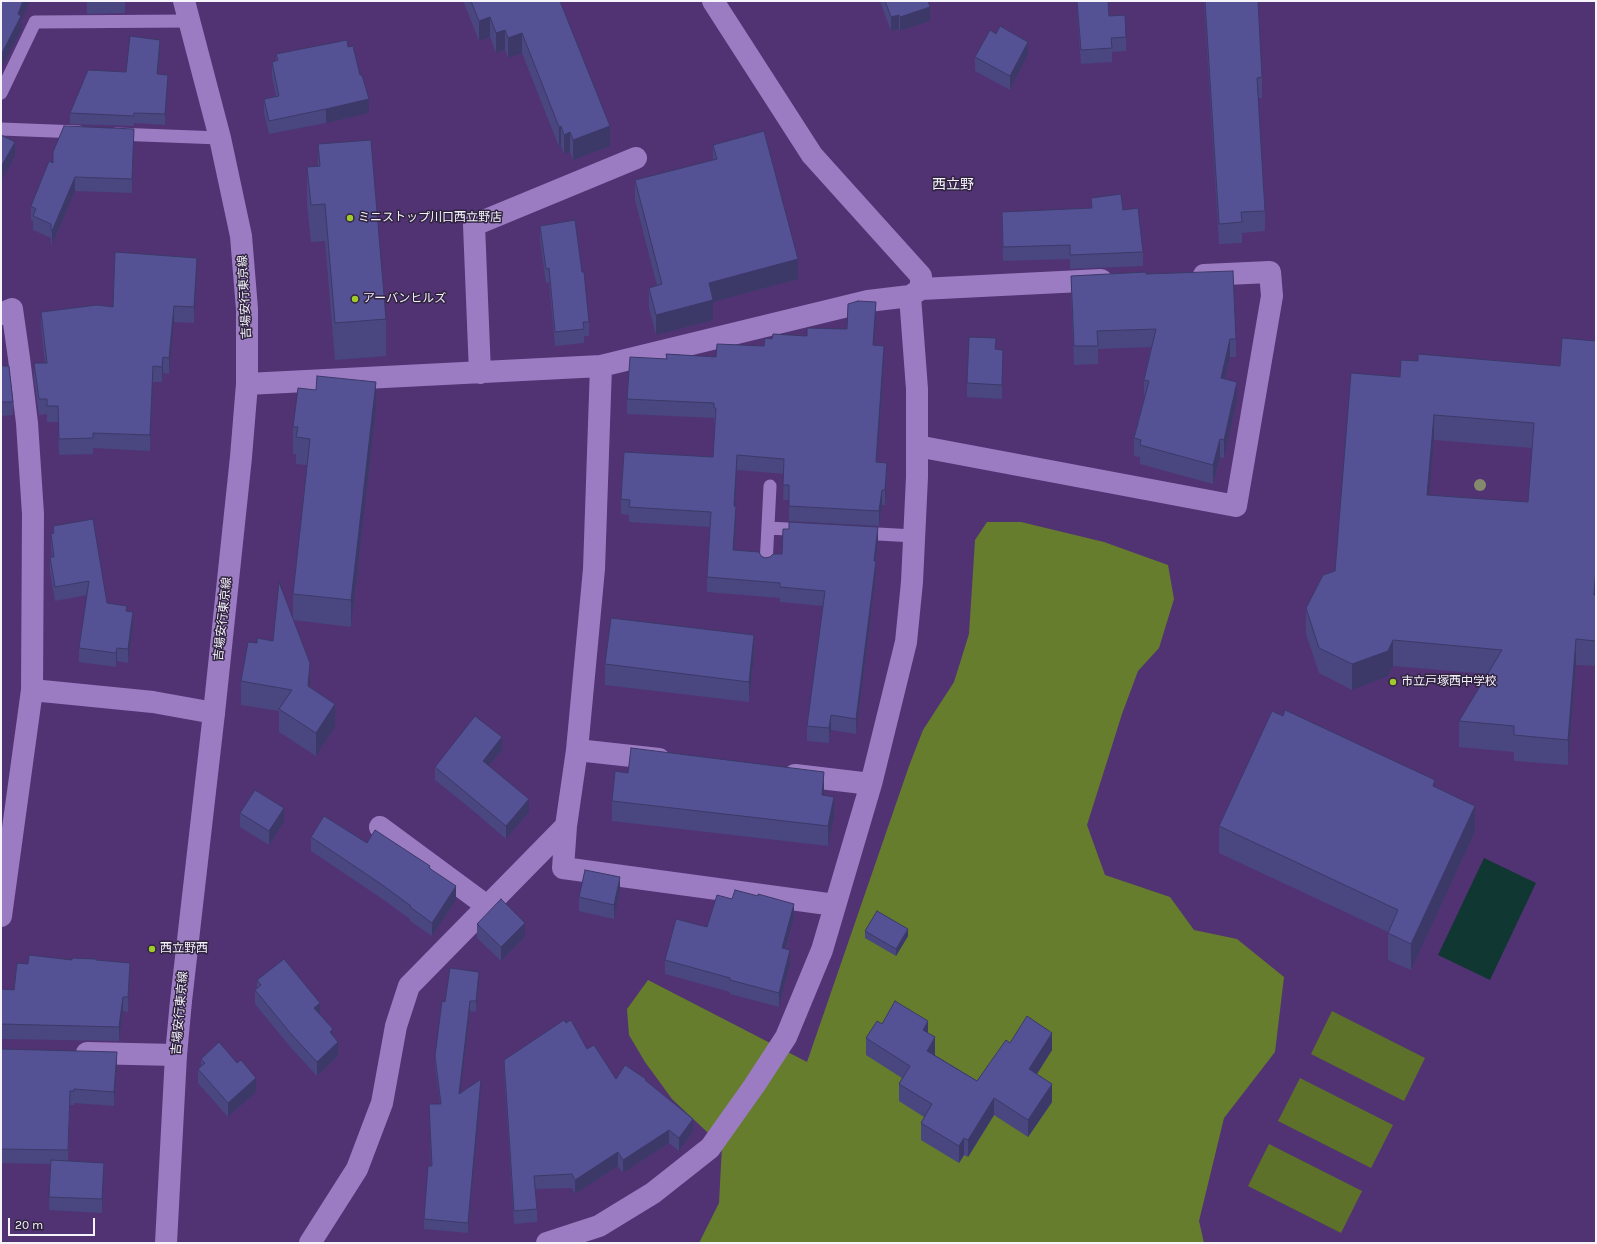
<!DOCTYPE html>
<meta charset="utf-8">
<style>
body{margin:0}
#map{position:relative;width:1597px;height:1244px;overflow:hidden;background:#513373;font-family:Karla,sans-serif}
canvas{display:block}
.frame{position:absolute;inset:0;border:2px solid #f6f3fb;pointer-events:none}
.scale{position:absolute;left:8px;top:1218px;width:87px;height:18px;box-sizing:border-box;border:2px solid #f6f3fb;border-top:0;padding-left:5px;font-size:12px;line-height:14px;white-space:nowrap;color:#f6f3fb;-webkit-text-stroke:3px #302440;paint-order:stroke}
</style>
<div id="map">
<canvas width="1597" height="1244"></canvas>
<div class="frame"></div>
<div class="scale">20 m</div>
</div>
<script>
const ctx = document.querySelector('canvas').getContext('2d');
ctx.lineJoin = 'round';
function fillPath(path, color) { ctx.fillStyle = color; ctx.fill(path, 'evenodd'); }
const toPath = rows => new Path2D(rows.map(r => 'M' + r).join(''));
function trace(path, color, width, dash) { ctx.strokeStyle = color; ctx.lineWidth = width; ctx.lineCap = dash ? 'butt' : 'round'; ctx.setLineDash(dash || []); ctx.stroke(path); }
function write(font, color, halo, rows, align = 'center') {
  ctx.font = font + ' Karla,"Noto Sans JP",sans-serif'; ctx.lineWidth = 3; ctx.setLineDash([]); ctx.textBaseline = 'middle'; ctx.strokeStyle = halo; ctx.fillStyle = color; for (const [text, x, y, turn = 0] of rows) {
    ctx.save(); ctx.translate(x, y); ctx.rotate((+turn || 0) * Math.PI / 180); ctx.textAlign = isNaN(turn) ? turn : align; if (halo) ctx.strokeText(text, 0, 0); ctx.fillText(text, 0, 0); ctx.restore();
  }
}
const green = toPath([
 [1332,1011,1425,1058,1404,1101,1311,1054],
 [1300,1078,1393,1125,1371,1168,1278,1121],
 [1269,1144,1362,1191,1341,1233,1248,1186]
]);
const forest = toPath([
 [987,522,1021,522,1104,542,1168,565,1174,599,1159,648,1138,671,1122,714,1087,825,1105,875,1170,897,1194,930,1237,939,1284,977,1275,1052,1224,1118,1199,1221,1204,1243,699,1243,719,1203,722,1146,672,1099,645,1062,629,1035,627,1009,648,980,807,1062,909,766,923,730,954,682,969,634,975,540]
]);
const water = toPath([
 [1484,858,1536,883,1490,980,1438,955]
]);
const lane = toPath([
 [1,93,35,22,190,21],
 [1,129,79,132],
 [116,134,220,138],
 [768,528,806,530],
 [860,533,914,536],
 [766,565,770,486]
]);
const street = toPath([
 [921,289,1101,280],
 [1,314,12,309,19,358,27,423,33,514,32,690,1,916],
 [480,373,474,225,636,158],
 [247,384,601,366,868,301,910,296],
 [917,446,1236,506,1272,296,1270,272,1204,275],
 [32,690,153,702,214,713],
 [577,750,594,569,601,366],
 [659,759,577,750,566,826,563,868,835,905],
 [795,775,871,784],
 [380,827,487,906],
 [87,1053,176,1055],
 [310,1243,357,1169,382,1103,396,1026,409,986,566,826],
 [547,1243,599,1226,653,1193,710,1148,754,1086,786,1037,822,950,871,784,906,642,912,582,917,477,917,389,910,296,921,289,921,276,812,155,713,1]
]);
const secondary = toPath([
 [166,1243,176,1055,181,1001,214,713,241,457,247,384,247,309,241,236,220,138,184,1]
]);
const trees = [
 [1480,485]
];
const wall = toPath([
 [87,1,125,1,125,13,87,14],
 [464,1,560,1,610,146,573,160,570,152,564,154,561,146,559,147,522,53,508,58,505,50,496,53,490,37,479,41,464,3],
 [881,1,928,1,930,21,900,31,899,29,891,31,881,4],
 [1077,1,1109,16,1126,37,1126,51,1112,52,1112,62,1081,64,1077,12],
 [1204,1,1258,1,1262,77,1262,98,1258,98,1265,211,1265,231,1242,233,1242,243,1219,244],
 [348,47,360,75,369,113,326,123,269,134,264,113,264,99,276,96,272,76,272,62,276,61,276,54],
 [160,51,158,75,168,86,165,125,134,123,134,126,70,124,70,113,126,72],
 [1028,55,1010,90,975,71,975,57],
 [134,142,132,193,75,191,52,245,51,244,51,238,33,230,33,221,31,220,31,206,53,163],
 [318,144,386,319,386,356,335,360,325,241,311,242,307,204,307,167,318,166],
 [713,145,798,279,713,302,713,320,656,335,649,308,649,288,657,286,635,200,635,180,713,160],
 [1091,198,1123,210,1143,252,1143,266,1070,269,1070,259,1003,261,1002,212,1091,208],
 [540,226,589,322,589,336,584,336,584,343,555,346,549,282,546,283,540,240],
 [197,273,194,323,174,322,169,374,163,373,162,382,153,382,150,451,93,448,93,454,59,455,58,422,47,422,47,414,39,415,34,379,34,363,45,363,41,327,41,312,113,307],
 [1146,274,1236,339,1236,357,1230,357,1225,379,1237,400,1224,458,1220,457,1213,484,1140,464,1140,457,1134,456,1134,438,1144,398,1144,380,1151,347,1098,349,1098,364,1074,365,1071,294,1071,276],
 [876,317,874,345,884,361,877,462,887,478,885,505,882,505,879,526,789,521,789,500,783,500,784,474,737,470,735,506,736,521,734,550,765,558,782,554,878,542,876,561,876,576,856,734,831,730,829,743,807,741,807,726,823,606,780,602,780,598,707,592,707,577,710,527,629,522,629,515,621,514,621,499,713,457,715,423,714,423,714,418,627,414,627,399,666,359,666,354,716,357,764,346,772,339,807,336,847,329],
 [996,349,1003,364,1002,399,967,397,967,383],
 [1,364,13,402,13,415,2,416,2,427,1,427],
 [1560,366,1596,595,1596,666,1576,665,1568,765,1514,761,1514,752,1459,747,1459,721,1487,674,1393,666,1388,676,1352,690,1319,673,1306,634,1306,608,1335,571,1400,377],
 [1434,440,1532,448,1528,502,1429,495],
 [376,409,351,627,293,620,310,688,335,727,316,756,279,732,279,711,241,705,241,681,257,643,273,641,293,618,293,594,307,465,296,464,296,454,293,454,293,427],
 [53,526,107,603,127,611,133,626,128,663,117,661,116,667,79,662,79,648,87,595,55,601,50,571,50,557,52,557,51,548,51,534,53,534],
 [754,656,749,702,605,685,605,664],
 [502,750,489,766,529,812,506,839,470,808,435,780,435,767],
 [628,773,824,795,834,817,828,846,612,821,612,801],
 [1435,787,1475,832,1411,970,1388,960,1388,932,1219,853,1219,826],
 [240,813,284,822,269,845,240,827],
 [311,837,367,843,430,868,456,900,432,936,410,921,410,919,381,898,311,851],
 [620,891,614,919,579,911,579,897],
 [794,918,786,949,790,964,779,1007,730,994,730,992,665,974,665,960,707,927],
 [477,924,525,937,501,961,477,938],
 [865,931,908,936,896,956,865,938],
 [72,960,96,960,130,977,128,1012,123,1011,119,1041,1,1039,1,989,14,990,28,964],
 [257,980,320,1015,333,1036,338,1056,317,1076,292,1049,255,1004,255,990,257,988],
 [479,983,476,1012,470,1011,460,1093,481,1090,468,1233,424,1229,424,1219,431,1166,429,1104,440,1104,435,1066,435,1056,445,1002],
 [566,1023,587,1049,616,1079,646,1081,693,1132,679,1151,669,1143,623,1173,618,1166,575,1194,572,1188,535,1189,537,1209,537,1222,514,1224,504,1074,504,1060],
 [882,1024,928,1033,935,1055,977,1081,1010,1043,1052,1050,1036,1074,1052,1102,1028,1137,994,1115,968,1157,964,1155,959,1163,921,1140,921,1123,924,1117,899,1101,899,1084,902,1078,866,1055,866,1038],
 [1,1049,117,1066,114,1106,74,1103,74,1105,70,1105,68,1161,104,1177,102,1213,49,1210,50,1164,1,1163],
 [201,1059,256,1092,228,1117,198,1083,198,1069,201,1066]
]);
const shadedWall = toPath([
 [23,1,30,1,21,21,21,30,1,69,1,55,18,14],
 [930,7,930,21,900,31,900,17],
 [899,15,899,29,891,31,891,17],
 [490,17,490,37,479,41,479,21],
 [505,30,505,50,496,53,496,33],
 [522,33,522,53,508,58,508,38],
 [160,40,160,51,157,85,157,74],
 [1028,42,1028,55,1010,90,1010,76],
 [168,75,168,86,165,125,165,114],
 [369,99,369,113,326,123,326,109],
 [561,126,561,146,559,147,559,127],
 [610,126,610,146,573,160,573,140],
 [134,129,134,142,132,193,132,179],
 [570,132,570,152,564,154,564,135],
 [15,142,15,156,1,181,1,167],
 [75,177,75,191,52,245,52,231],
 [197,258,197,273,194,323,194,307],
 [798,259,798,279,713,302,713,320,656,335,656,315,709,283],
 [876,302,876,317,873,360,873,345],
 [174,306,174,322,169,374,169,358],
 [1230,339,1230,357,1221,396,1221,378],
 [884,346,884,361,876,477,876,462],
 [1003,350,1003,364,1002,399,1002,385],
 [163,357,163,373,162,382,162,367],
 [153,366,153,382,150,451,150,435],
 [376,382,376,409,351,627,351,600],
 [1237,382,1237,400,1224,458,1224,440],
 [1434,415,1434,440,1427,521,1427,495],
 [1220,439,1220,457,1213,484,1213,465],
 [737,455,737,470,734,521,734,506],
 [887,463,887,478,885,505,885,490],
 [882,490,882,505,879,526,879,511],
 [736,506,736,521,733,565,733,550],
 [878,527,878,542,874,576,874,561],
 [876,561,876,576,856,734,856,719],
 [1596,567,1596,593,1594,621,1594,595],
 [133,612,133,626,128,663,128,649],
 [754,635,754,656,749,702,749,682],
 [1576,639,1576,665,1568,765,1568,740],
 [1393,640,1393,666,1388,676,1352,690,1352,664],
 [117,648,117,661,116,667,116,653],
 [310,663,310,686,308,709,308,686],
 [335,704,335,727,316,756,316,733],
 [831,715,831,730,829,743,829,728],
 [502,737,502,750,483,773,483,761],
 [824,772,824,793,822,815,822,795],
 [1435,780,1435,807,1433,786],
 [834,797,834,817,828,846,828,826],
 [529,799,529,812,506,839,506,826],
 [1475,806,1475,832,1411,970,1411,944],
 [284,808,284,822,269,845,269,831],
 [620,877,620,891,614,919,614,905],
 [456,886,456,900,432,936,432,923],
 [794,904,794,918,782,962,782,948],
 [525,923,525,937,501,961,501,947],
 [908,929,908,936,896,956,896,949],
 [790,950,790,964,779,1007,779,993],
 [130,963,130,977,128,1012,128,997],
 [479,972,479,983,476,1012,476,1001],
 [123,997,123,1011,119,1041,119,1027],
 [470,1001,470,1011,459,1104,459,1094],
 [320,1003,320,1017,314,1008],
 [928,1021,928,1038,923,1030],
 [333,1029,333,1043,330,1032],
 [1052,1033,1052,1050,1029,1087,1029,1069],
 [935,1037,935,1055,927,1068,927,1051],
 [338,1042,338,1056,317,1076,317,1062],
 [117,1052,117,1066,114,1106,114,1092],
 [256,1078,256,1092,228,1117,228,1103],
 [481,1079,481,1090,468,1233,468,1223],
 [1052,1084,1052,1102,1028,1137,1028,1120],
 [994,1098,994,1115,968,1157,968,1140],
 [693,1119,693,1132,679,1151,679,1138],
 [669,1130,669,1143,623,1173,623,1160],
 [964,1138,964,1155,959,1163,959,1146],
 [618,1152,618,1166,575,1194,575,1180],
 [104,1163,104,1177,102,1213,102,1199]
]);
const building = toPath([
 [1,1,23,1,18,14,21,16,1,55,1,1],
 [471,1,560,1,610,126,573,140,570,132,564,135,561,126,559,127,522,33,508,38,505,30,496,33,490,17,479,21,471,1],
 [885,1,928,1,930,7,900,17,899,15,891,17,885,1],
 [1077,1,1108,1,1109,16,1125,15,1126,37,1111,38,1112,48,1081,50,1077,1],
 [1205,1,1258,1,1262,77,1257,78,1265,211,1241,212,1242,222,1219,224,1205,1],
 [1000,26,1028,42,1010,76,975,57,990,30,996,34,1000,26],
 [130,36,160,40,157,74,168,75,165,114,134,113,134,116,70,113,88,70,126,72,130,36],
 [347,40,348,47,353,46,360,75,362,75,369,99,326,109,269,121,264,99,279,96,272,62,278,60,276,54,347,40],
 [64,126,134,129,132,179,75,177,52,231,51,230,51,224,33,216,36,209,31,206,49,161,53,163,53,152,64,126],
 [764,131,798,259,709,283,713,300,656,315,649,288,662,284,635,180,717,159,713,145,764,131],
 [1,135,15,142,1,167,1,135],
 [371,140,386,319,335,323,325,204,311,205,307,167,320,166,318,144,371,140],
 [1121,194,1123,210,1138,208,1143,252,1070,255,1070,245,1003,247,1002,212,1092,208,1091,198,1121,194],
 [575,220,582,272,584,272,589,322,583,322,584,329,555,332,549,268,546,269,540,226,575,220],
 [115,252,197,258,194,307,174,306,169,358,163,357,162,367,153,366,150,435,93,433,93,438,59,439,58,406,47,406,47,399,39,399,34,363,47,363,41,312,97,305,113,307,115,252],
 [1233,271,1236,339,1230,339,1221,378,1237,382,1224,440,1220,439,1213,465,1140,445,1141,440,1134,438,1149,381,1144,380,1156,329,1097,331,1098,346,1074,346,1071,276,1146,272,1146,274,1233,271],
 [858,301,876,302,873,345,884,346,876,462,887,463,885,490,882,490,879,511,789,506,789,485,783,485,784,459,737,455,734,506,736,506,733,550,759,552,761,556,765,558,770,557,773,554,782,554,783,529,789,529,789,522,878,527,874,561,876,561,856,719,831,715,829,728,807,726,825,591,780,587,780,583,707,577,711,512,629,507,630,500,621,499,624,452,713,457,716,408,714,408,714,403,627,399,630,357,667,359,666,354,716,357,717,344,764,346,765,338,772,339,773,334,807,336,807,328,847,329,848,304,858,301],
 [969,337,996,338,995,349,1003,350,1002,385,967,383,969,337],
 [1562,338,1596,341,1596,567,1594,595,1596,595,1596,641,1576,639,1568,740,1514,735,1514,726,1459,721,1502,650,1393,640,1388,651,1352,664,1319,648,1306,608,1323,575,1335,571,1351,373,1400,377,1401,360,1418,361,1418,354,1560,366,1562,338],
 [1434,415,1534,423,1528,502,1427,495,1434,415],
 [1,364,1,366,9,366,13,402,1,402,1,364],
 [317,376,376,382,351,600,293,594,310,439,296,437,298,427,293,427,298,388,316,390,317,376],
 [1,404,2,413,1,414,1,404],
 [93,519,107,603,127,606,126,611,133,612,128,649,117,648,116,653,79,648,89,581,55,587,50,557,54,557,51,534,54,533,53,526,93,519],
 [279,582,310,663,308,686,335,704,316,733,279,709,292,690,241,681,248,642,257,643,257,638,273,641,279,582],
 [611,618,754,635,749,682,605,664,611,618],
 [1285,710,1435,780,1433,786,1475,806,1411,944,1388,933,1398,910,1219,826,1272,711,1283,716,1285,710],
 [475,716,502,737,483,761,529,799,506,826,470,796,435,767,475,716],
 [631,748,824,772,822,795,834,797,828,826,612,801,615,771,628,773,631,748],
 [255,790,284,808,269,831,240,813,255,790],
 [324,816,367,843,375,830,430,866,429,868,456,886,432,923,410,907,411,906,381,884,311,837,324,816],
 [585,870,620,877,614,905,579,897,585,870],
 [735,890,758,896,758,894,794,904,782,948,790,950,779,993,730,980,730,978,665,960,676,919,707,927,717,895,732,899,735,890],
 [501,899,525,923,501,947,477,924,501,899],
 [877,911,908,929,896,949,865,931,877,911],
 [29,955,72,960,72,958,96,959,96,960,130,963,128,997,123,997,119,1027,1,1024,1,989,14,990,17,963,28,964,29,955],
 [284,959,320,1003,314,1008,333,1029,330,1032,338,1042,317,1062,292,1035,255,990,261,985,257,980,284,959],
 [450,968,479,972,476,1001,470,1001,459,1094,481,1079,468,1223,424,1219,428,1166,432,1166,429,1104,441,1104,435,1056,442,1001,445,1002,450,968],
 [895,1001,928,1021,923,1030,935,1037,927,1051,977,1081,1006,1040,1010,1043,1027,1016,1052,1033,1029,1069,1052,1084,1028,1120,994,1098,968,1140,964,1138,959,1146,921,1123,932,1104,899,1084,910,1066,866,1038,877,1021,882,1024,895,1001],
 [564,1020,566,1023,571,1020,587,1049,594,1045,616,1079,625,1065,646,1079,645,1080,693,1119,679,1138,669,1130,623,1160,618,1152,575,1180,572,1174,534,1176,537,1209,514,1211,504,1060,564,1020],
 [219,1042,237,1063,241,1060,256,1078,228,1103,198,1069,205,1063,201,1059,219,1042],
 [1,1049,117,1052,114,1092,74,1089,74,1091,70,1091,68,1150,1,1149,1,1049],
 [51,1160,104,1163,102,1199,49,1197,51,1160]
]);
const markers = [
 [350,218,4,"#a0c92b"],
 [355,299,4,"#a0c92b"],
 [1393,682,4,"#a0c92b"],
 [152,949,4,"#a0c92b"]
];
const poiNames = [
 ["ミニストップ川口西立野店",358,218],
 ["アーバンヒルズ",363,299],
 ["市立戸塚西中学校",1401,682],
 ["西立野西",160,949]
];
const streetNames = [
 ["吉場安行東京線",245,297,-93],
 ["吉場安行東京線",223,619,-84],
 ["吉場安行東京線",180,1013,-85]
];
const quarterNames = [
 ["西立野",953,185]
];
fillPath(green, '#5d712b');
fillPath(forest, '#667d2d');
fillPath(water, '#113732');
trace(lane, '#9b7cc3', 13);
trace(street, '#9b7cc3', 22);
trace(secondary, '#9b7cc3', 22);
ctx.fillStyle = '#858a6c';
for (const [x, y] of trees) { ctx.beginPath(); ctx.arc(x, y, 6, 0, 2 * Math.PI); ctx.fill(); }
fillPath(wall, '#494680');
fillPath(shadedWall, '#3c3968');
fillPath(building, '#555195');
trace(building, '#3c3968', 1);
for (const [x, y, r, color] of markers) { const dot = new Path2D(); dot.arc(x, y, r, 0, 2 * Math.PI); ctx.fillStyle = color; ctx.fill(dot); trace(dot, '#302440', 1.5); }
write('12px', '#f6f3fb', '#302440', poiNames, 'left');
write('12px', '#f6f3fb', '#302440', streetNames);
write('14px', '#f6f3fb', '#302440', quarterNames);
</script>
